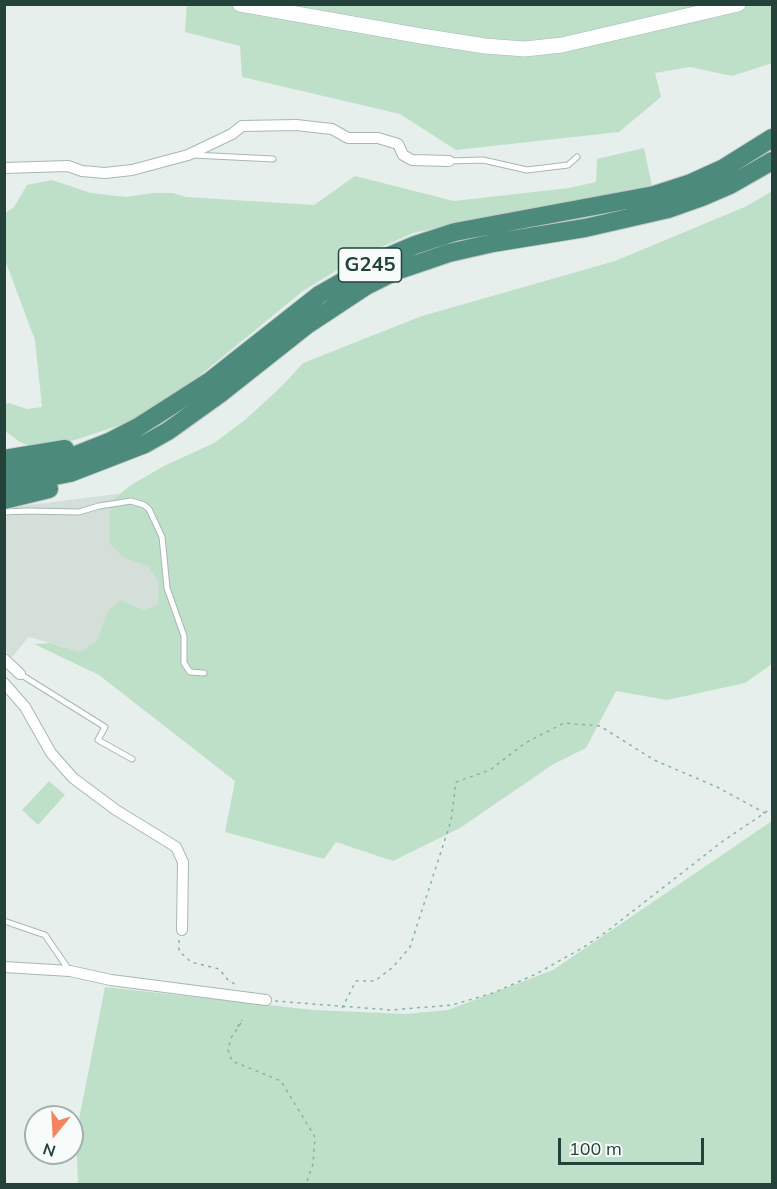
<!DOCTYPE html>
<style>
body{margin:0}
#map{position:relative;width:777px;height:1189px;overflow:hidden;background:#e6efeb;font-family:Mulish,sans-serif}
canvas{display:block}
.frame{position:absolute;inset:0;border:6px solid #24423a;pointer-events:none}
.north{position:absolute;left:24px;top:1105px;width:60px;height:60px;box-sizing:border-box;background:#f7fbf9;border:2px solid #a3b1ad;border-radius:50%;rotate:198deg;font-size:16px;font-weight:700;line-height:24px;text-align:center;color:#24423a}
.north::after{content:'';display:block;margin:auto;width:21px;height:27px;background:#f4845f;clip-path:polygon(50% 0,100% 100%,50% 72%,0 100%)}
.scale{position:absolute;left:558px;top:1138px;width:146px;height:27px;box-sizing:border-box;border:3px solid #24423a;border-top:0;padding-left:8px;font-size:18px;line-height:21px;white-space:nowrap;color:#24423a;-webkit-text-stroke:4px #f7fbf9;paint-order:stroke}
</style>
<div id="map">
<canvas width="777" height="1189"></canvas>
<div class="frame"></div>
<div class="north">N</div>
<div class="scale">100 m</div>
</div>
<script>
const ctx = document.querySelector('canvas').getContext('2d');
ctx.lineJoin = 'round';
function fillPath(path, color) { ctx.fillStyle = color; ctx.fill(path, 'evenodd'); }
const toPath = rows => new Path2D(rows.map(r => 'M' + r).join(''));
function trace(path, color, width, dash) { ctx.strokeStyle = color; ctx.lineWidth = width; ctx.lineCap = dash ? 'butt' : 'round'; ctx.setLineDash(dash || []); ctx.stroke(path); }
function write(font, color, halo, rows, align = 'center') {
  ctx.font = font + ' Mulish,sans-serif'; ctx.lineWidth = 4.5; ctx.setLineDash([]); ctx.textBaseline = 'middle'; ctx.strokeStyle = halo; ctx.fillStyle = color; for (const [text, x, y, turn = 0] of rows) {
    ctx.save(); ctx.translate(x, y); ctx.rotate((+turn || 0) * Math.PI / 180); ctx.textAlign = isNaN(turn) ? turn : align; if (halo) ctx.strokeText(text, 0, 0); ctx.fillText(text, 0, 0); ctx.restore();
  }
}
const built = toPath([
 [133,492,227,572,85,661,65,647,29,637,12,657,5,651,5,508]
]);
const green = toPath([
 [187,4,772,5,772,63,732,76,690,67,655,73,661,97,619,132,456,150,400,114,242,77,240,46,185,32],
 [644,148,653,191,582,204,500,214,413,233,355,259,303,291,171,399,130,422,75,440,36,448,20,442,5,431,5,404,9,403,27,409,42,407,35,340,5,260,5,213,14,207,27,185,52,180,91,193,126,197,153,193,173,193,185,197,314,205,355,176,454,201,569,188,596,182,597,159],
 [772,191,772,664,745,683,667,700,616,691,586,748,552,765,460,828,393,861,336,842,324,859,225,832,235,781,99,675,34,644,50,643,80,652,97,641,107,612,120,600,143,610,158,605,159,583,148,566,124,558,109,543,110,511,114,499,131,485,164,466,214,443,245,420,282,386,303,363,422,316,615,261,747,206],
 [49,781,65,795,38,825,22,810],
 [772,821,772,1184,78,1184,76,1135,105,987,313,1010,406,1014,448,1010,553,970]
]);
const path = toPath([
 [179,940,179,951,191,962,219,969,228,980,238,986],
 [275,1001,391,1010,452,1005,493,993,536,974,584,947,606,932,723,841,772,808],
 [342,1008,356,981,375,981,393,967,410,947,451,821,456,782,490,770,525,743,564,723,600,726,654,760,717,787,765,813],
 [241,1023,231,1038,228,1050,232,1061,281,1081,315,1137,313,1164,306,1184],
 [238,1027,239,1022,242,1020]
]);
const service = toPath([
 [193,155,273,159],
 [449,161,483,160,527,170,568,165,577,157],
 [4,512,27,511,79,512,99,506,131,501,144,505,149,509,162,537,167,588,184,636,184,663,190,672,204,673],
 [20,674,105,727,98,740,132,759],
 [4,921,45,935,69,970]
]);
const minor = toPath([
 [4,168,68,166,82,171,105,173,132,170,188,155,232,134,242,126,296,125,332,129,348,138,378,138,398,144,403,155,412,160,449,161],
 [4,659,20,674],
 [4,683,25,707,51,753,73,778,116,810,176,847,183,862,182,930],
 [4,967,70,971,111,980,266,1000]
]);
const secondary = toPath([
 [240,4,421,36,485,46,525,49,562,45,738,4]
]);
const trunk = toPath([
 [4,459,65,449],
 [4,473,40,467,63,460,111,441,138,427,210,381,319,295,382,259,415,245,455,232,654,195,691,183,724,168,772,138],
 [4,486,70,473,145,444,168,431,221,393,307,325,366,286,396,271,449,253,493,243,585,228,668,209,702,197,730,185,772,161],
 [4,500,49,489]
]);
const shields = [
 [370,265,63]
];
const shieldNames = [
 ["G245",370,265]
];
fillPath(built, '#d4dfda');
fillPath(green, '#bfe0c8');
trace(service, '#a8b8b2', 7);
trace(minor, '#a8b8b2', 12);
trace(secondary, '#a4bbb3', 16);
trace(trunk, '#c2cac8', 20);
trace(path, '#86b3a5', 1.5, [3, 4.5]);
trace(service, '#fff', 5);
trace(minor, '#fff', 10);
trace(secondary, '#fff', 15);
trace(trunk, '#4c8a7c', 18);
for (const [x, y, w] of shields) { const box = new Path2D(); box.roundRect(x - w / 2, y - 17, w, 34, 4.5); ctx.fillStyle = '#f7fbf9'; ctx.fill(box); trace(box, '#24423a', 1.5); }
write('bold 20px', '#24423a', null, shieldNames);
</script>
